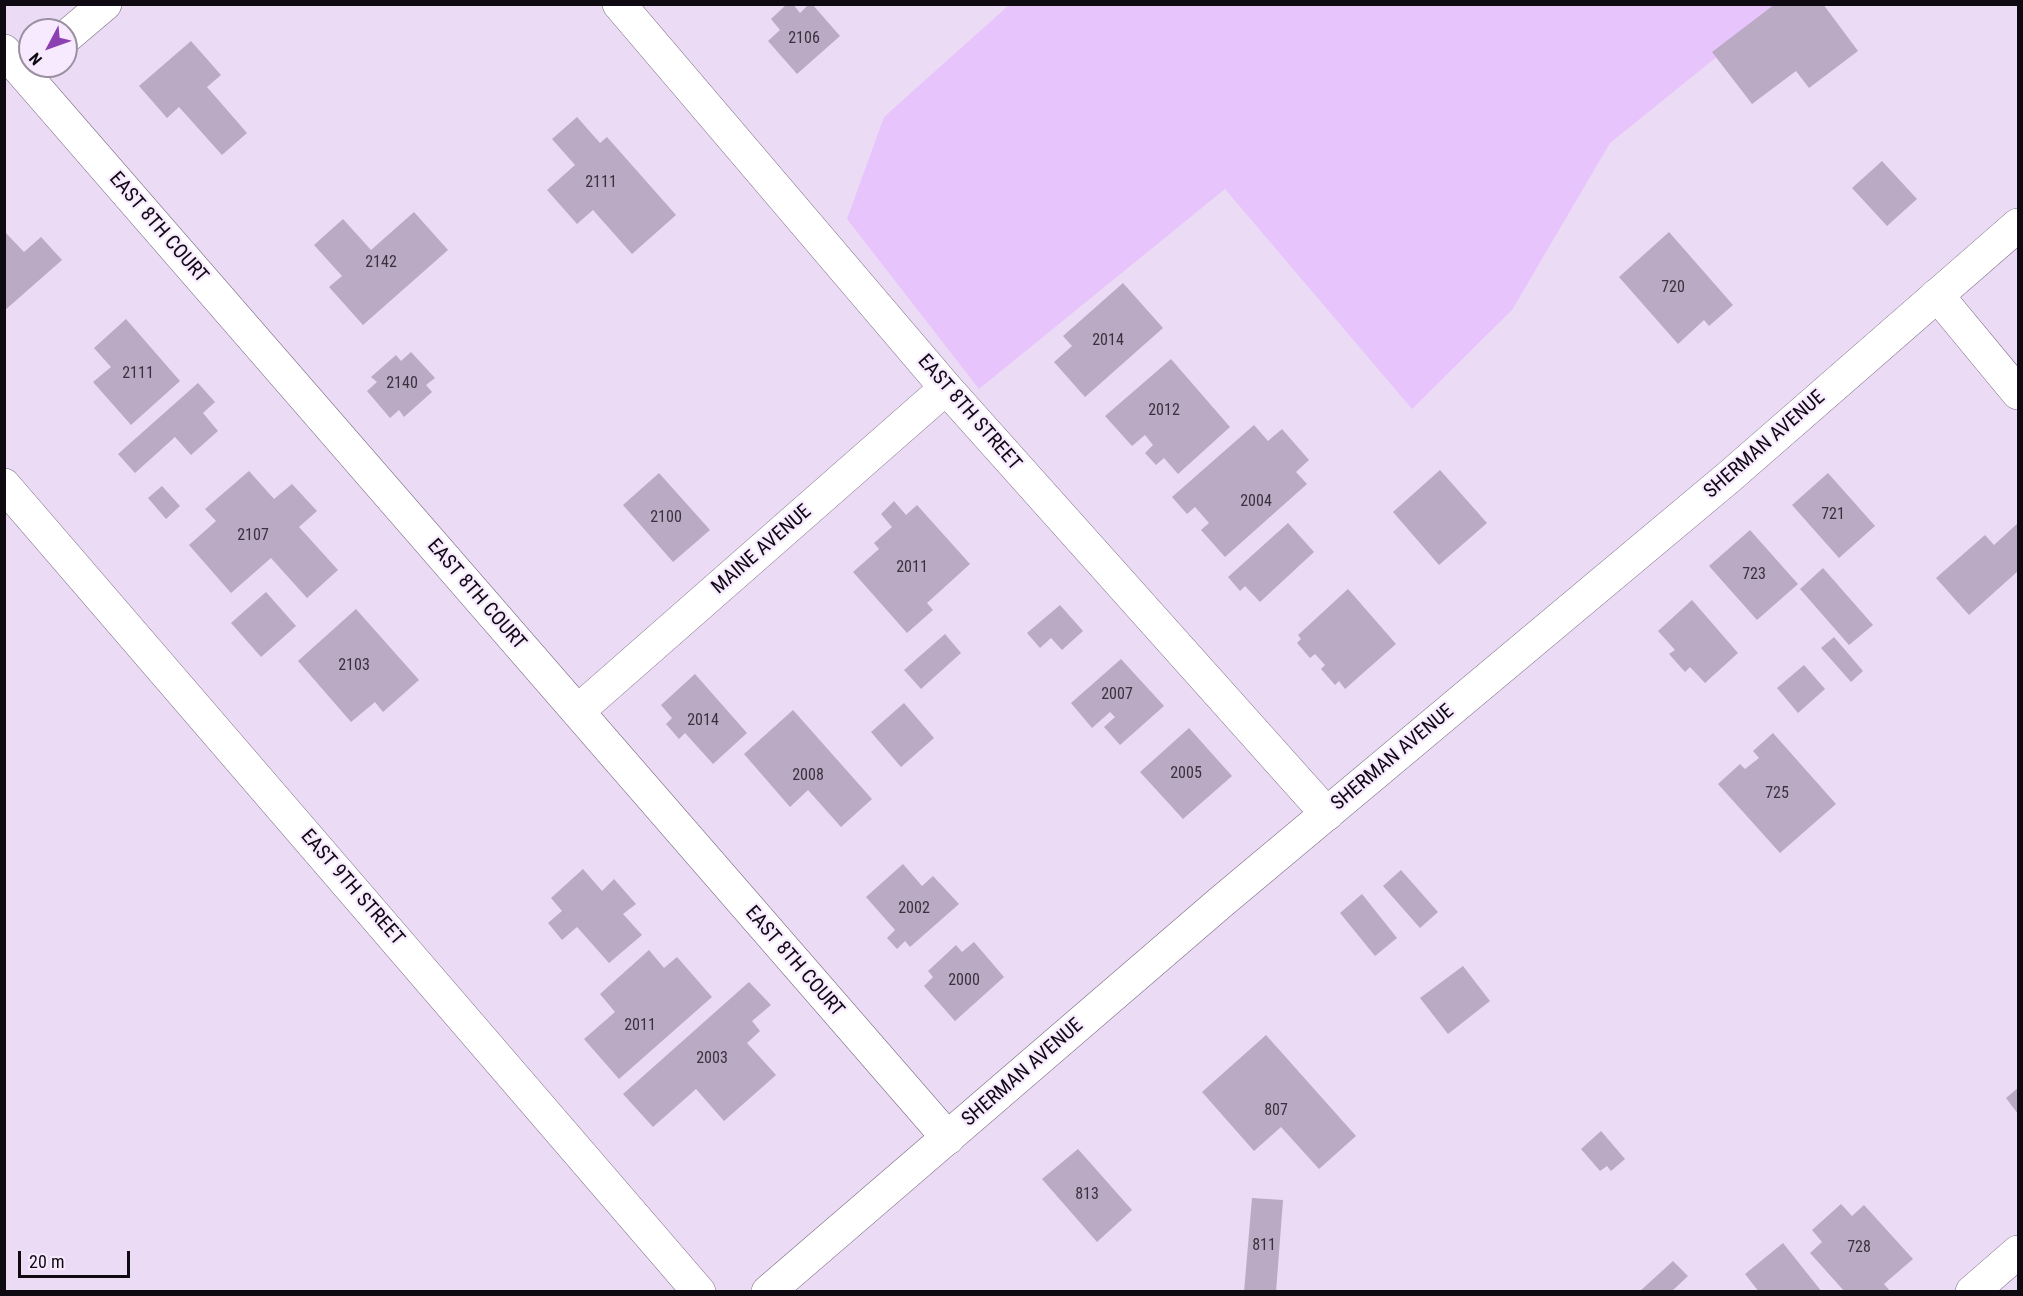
<!DOCTYPE html>
<style>
body{margin:0}
#map{position:relative;width:2023px;height:1296px;overflow:hidden;background:#ebdbf5;font-family:"Roboto Condensed",sans-serif}
canvas{display:block}
.frame{position:absolute;inset:0;border:6px solid #0f0912;pointer-events:none}
.north{position:absolute;left:18px;top:18px;width:60px;height:60px;box-sizing:border-box;background:#f7eaff;border:2px solid #9a90a0;border-radius:50%;rotate:229deg;font-size:16px;font-weight:700;line-height:24px;text-align:center;color:#0f0912}
.north::after{content:'';display:block;margin:auto;width:21px;height:27px;background:#8c40b1;clip-path:polygon(50% 0,100% 100%,50% 72%,0 100%)}
.scale{position:absolute;left:18px;top:1251px;width:112px;height:27px;box-sizing:border-box;border:3px solid #0f0912;border-top:0;padding-left:8px;font-size:18px;line-height:21px;white-space:nowrap;color:#0f0912;-webkit-text-stroke:4px #f7eaff;paint-order:stroke}
</style>
<div id="map">
<canvas width="2023" height="1296"></canvas>
<div class="frame"></div>
<div class="north">N</div>
<div class="scale">20 m</div>
</div>
<script>
const ctx = document.querySelector('canvas').getContext('2d');
ctx.lineJoin = 'round';
function fillPath(path, color) { ctx.fillStyle = color; ctx.fill(path, 'evenodd'); }
const toPath = rows => new Path2D(rows.map(r => 'M' + r).join(''));
function trace(path, color, width, dash) { ctx.strokeStyle = color; ctx.lineWidth = width; ctx.lineCap = dash ? 'butt' : 'round'; ctx.setLineDash(dash || []); ctx.stroke(path); }
function write(font, color, halo, rows, align = 'center') {
  ctx.font = font + ' "Roboto Condensed",sans-serif'; ctx.lineWidth = 4.5; ctx.setLineDash([]); ctx.textBaseline = 'middle'; ctx.strokeStyle = halo; ctx.fillStyle = color; for (const [text, x, y, turn = 0] of rows) {
    ctx.save(); ctx.translate(x, y); ctx.rotate((+turn || 0) * Math.PI / 180); ctx.textAlign = isNaN(turn) ? turn : align; if (halo) ctx.strokeText(text, 0, 0); ctx.fillText(text, 0, 0); ctx.restore();
  }
}
const green = toPath([
 [1009,5,1781,5,1610,143,1512,310,1412,409,1225,189,979,389,847,219,884,117]
]);
const building = toPath([
 [787,4,793,4,800,13,809,4,812,4,840,36,797,74,768,41,780,30,771,19],
 [1775,4,1823,4,1858,51,1809,88,1796,71,1752,104,1712,52],
 [191,41,221,75,207,87,247,133,222,155,179,107,167,118,139,86],
 [577,117,600,143,607,137,676,215,632,254,593,210,577,224,547,190,575,165,552,139],
 [1882,161,1917,199,1887,226,1852,188],
 [414,212,448,250,363,325,329,287,342,276,314,245,343,219,371,250],
 [4,231,24,252,41,237,62,260,4,311],
 [1669,232,1733,305,1709,326,1704,320,1678,344,1619,277],
 [1123,283,1163,328,1085,397,1054,362,1072,346,1063,336],
 [126,319,180,381,131,425,93,382,111,367,94,348],
 [411,352,435,378,426,385,432,392,404,417,399,410,390,418,367,391,377,382,371,377,396,355,401,361],
 [1171,359,1230,427,1178,474,1164,458,1156,465,1145,453,1153,445,1145,435,1132,446,1105,416],
 [198,383,215,402,203,413,218,431,191,455,175,437,135,473,118,454],
 [1254,425,1268,441,1282,429,1309,460,1296,472,1307,484,1225,557,1201,530,1209,523,1195,507,1187,514,1172,497],
 [1440,470,1487,523,1439,565,1393,512],
 [249,471,274,499,292,484,317,511,299,527,338,570,307,598,271,558,231,593,189,545,216,521,205,509],
 [659,473,710,530,673,562,623,505],
 [1828,473,1875,526,1839,558,1792,505],
 [162,486,180,506,166,519,148,498],
 [894,501,906,515,917,505,970,564,927,603,933,610,907,633,853,572,879,549,874,543,892,527,881,514],
 [1288,523,1314,552,1260,602,1245,586,1240,591,1228,577],
 [2018,523,2018,571,1969,615,1936,578,1985,535,1994,545],
 [1750,530,1798,584,1757,620,1709,566],
 [1823,568,1873,625,1849,645,1800,589],
 [1348,589,1396,644,1345,689,1339,681,1335,685,1321,669,1325,665,1315,654,1310,658,1297,643,1301,639,1298,635],
 [266,592,296,626,261,657,231,623],
 [1692,600,1738,653,1705,683,1690,667,1685,672,1669,654,1675,650,1658,631],
 [1060,605,1083,631,1062,650,1051,638,1040,648,1027,633],
 [356,609,419,680,383,712,375,702,351,722,298,661],
 [945,634,961,653,921,689,904,670],
 [1834,637,1863,671,1851,682,1821,648],
 [1121,659,1164,706,1120,745,1104,727,1115,717,1110,712,1092,728,1071,703],
 [1804,665,1825,689,1798,713,1777,688],
 [695,674,747,733,713,764,685,733,679,739,666,724,672,718,661,705],
 [904,703,934,738,901,767,871,732],
 [793,710,872,799,841,827,808,790,790,807,744,754],
 [1189,728,1232,776,1183,819,1140,772],
 [1773,733,1836,804,1780,853,1718,784,1740,764,1745,769,1759,758,1753,751],
 [903,864,922,886,933,876,959,904,910,947,905,941,897,949,887,938,895,930,866,897],
 [583,869,602,891,614,879,636,904,623,914,642,935,609,963,577,927,562,940,548,923,562,911,551,898],
 [1401,870,1438,912,1420,928,1383,886],
 [1362,894,1397,938,1375,956,1340,913],
 [974,942,1004,977,955,1021,924,986,933,977,928,971,956,945,962,952],
 [649,950,664,968,677,957,712,997,619,1079,584,1039,615,1012,600,994],
 [1463,966,1490,1001,1448,1034,1420,998],
 [749,982,771,1005,752,1021,760,1031,747,1043,776,1075,724,1121,696,1089,653,1127,623,1094],
 [1266,1035,1356,1136,1319,1169,1281,1127,1254,1151,1202,1092],
 [2018,1088,2018,1114,2006,1098],
 [1601,1131,1625,1159,1611,1171,1607,1166,1600,1171,1581,1149],
 [1078,1149,1132,1210,1097,1242,1042,1179],
 [1252,1198,1283,1200,1276,1292,1244,1292],
 [1841,1204,1852,1216,1864,1205,1913,1259,1884,1284,1891,1292,1845,1292,1810,1253,1822,1242,1812,1230],
 [1783,1243,1822,1292,1759,1292,1745,1274],
 [1673,1261,1688,1276,1671,1292,1639,1292]
]);
const street = toPath([
 [619,4,946,388,1327,814],
 [66,37,105,4],
 [4,51,948,1138],
 [1937,295,2018,393],
 [4,485,699,1292],
 [578,711,946,388],
 [1972,1292,2018,1252]
]);
const secondary = toPath([
 [768,1292,1221,902,1729,477,2018,225]
]);
const numberNames = [
 ["2106",804,39],
 ["2111",601,183],
 ["2142",381,263],
 ["720",1673,288],
 ["2014",1108,341],
 ["2111",138,374],
 ["2140",402,384],
 ["2012",1164,411],
 ["2004",1256,502],
 ["721",1833,515],
 ["2100",666,518],
 ["2107",253,536],
 ["2011",912,568],
 ["723",1754,575],
 ["2103",354,666],
 ["2007",1117,695],
 ["2014",703,721],
 ["2005",1186,774],
 ["2008",808,776],
 ["725",1777,794],
 ["2002",914,909],
 ["2000",964,981],
 ["2011",640,1026],
 ["2003",712,1059],
 ["807",1276,1111],
 ["813",1087,1195],
 ["811",1264,1246],
 ["728",1859,1248]
];
const streetNames = [
 ["EAST 8TH COURT",158,228,49],
 ["EAST 8TH STREET",969,413,49],
 ["SHERMAN AVENUE",1765,445,-41],
 ["MAINE AVENUE",762,550,-41],
 ["EAST 8TH COURT",476,595,49],
 ["SHERMAN AVENUE",1393,758,-40],
 ["EAST 9TH STREET",352,888,49],
 ["EAST 8TH COURT",794,962,49],
 ["SHERMAN AVENUE",1023,1073,-41]
];
fillPath(green, '#e8c4fd');
fillPath(building, '#baaac3');
trace(street, '#796b82', 34);
trace(secondary, '#796b82', 34);
trace(street, '#fff', 33);
trace(secondary, '#fff', 33);
write('16px', '#3a313e', null, numberNames);
write('20px', '#0f0912', '#f7eaff', streetNames);
</script>
